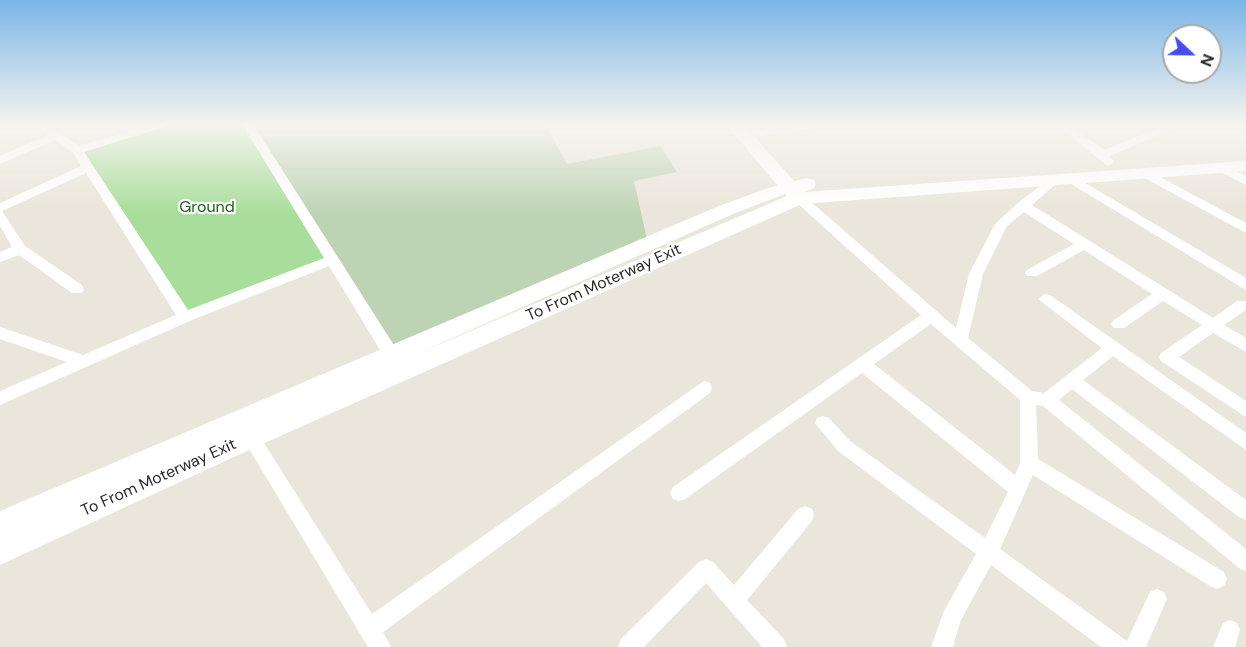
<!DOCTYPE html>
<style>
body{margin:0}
#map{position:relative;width:1246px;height:647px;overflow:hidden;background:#eae6db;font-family:"DM Sans",sans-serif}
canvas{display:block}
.north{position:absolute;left:1162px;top:24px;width:60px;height:60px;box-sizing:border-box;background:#fff;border:2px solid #a9a9a9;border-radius:50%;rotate:112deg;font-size:16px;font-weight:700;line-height:24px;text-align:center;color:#292929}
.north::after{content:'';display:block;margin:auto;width:21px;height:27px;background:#464ced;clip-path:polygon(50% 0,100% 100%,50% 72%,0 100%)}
</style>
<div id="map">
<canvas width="1246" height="647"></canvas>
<div class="north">N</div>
</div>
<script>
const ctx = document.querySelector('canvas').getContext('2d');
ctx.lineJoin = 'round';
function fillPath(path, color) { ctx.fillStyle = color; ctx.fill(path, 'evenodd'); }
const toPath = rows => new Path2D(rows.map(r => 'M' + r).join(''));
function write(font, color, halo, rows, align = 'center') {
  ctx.font = font + ' "DM Sans",sans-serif'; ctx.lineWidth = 4.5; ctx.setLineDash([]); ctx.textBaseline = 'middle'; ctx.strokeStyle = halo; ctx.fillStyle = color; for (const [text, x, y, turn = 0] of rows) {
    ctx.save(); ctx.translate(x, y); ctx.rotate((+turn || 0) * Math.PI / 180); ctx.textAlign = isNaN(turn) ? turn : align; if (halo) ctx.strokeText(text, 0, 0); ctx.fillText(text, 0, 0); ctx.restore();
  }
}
const green = toPath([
 [163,124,248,124,332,260,186,318,77,150]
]);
const cemetery = toPath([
 [248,124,545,124,567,164,660,146,677,172,634,181,648,244,391,354]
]);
const street = toPath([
 [35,124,47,124,79,146,153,124,168,124,167,126,84,152,188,310,324,258,242,124,253,124,397,350,399,354,397,358,385,358,329,266,192,320,0,405,0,391,67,362,0,339,0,327,83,355,176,315,86,173,2,211,25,246,82,285,84,289,82,293,72,293,19,255,0,262,0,252,12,247,0,226,0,203,81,166,73,152,55,140,0,164,0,156,48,135,35,124],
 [804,124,832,124,826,127,745,138,739,135,745,132,804,124],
 [1055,124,1067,124,1104,150,1168,124,1183,124,1110,156,1114,162,1108,166,1055,124],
 [1221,163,1246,176,1246,185,1217,170,1217,164,1221,163],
 [1145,169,1246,223,1246,233,1141,176,1141,170,1145,169],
 [1072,175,1246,278,1246,290,1068,182,1066,179,1072,175],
 [1052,177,1058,181,1056,184,1032,205,1213,318,1237,301,1246,301,1246,310,1224,325,1246,338,1246,352,1213,333,1179,357,1246,401,1246,417,1161,361,1159,357,1161,353,1202,325,1163,301,1124,328,1114,328,1111,324,1114,320,1152,294,1084,250,1037,276,1027,276,1025,273,1027,270,1074,244,1024,212,1007,226,983,274,968,338,1032,391,1044,393,1102,348,1038,299,1045,294,1050,295,1246,433,1246,450,1113,356,1083,380,1246,500,1246,520,1239,517,1072,389,1059,400,1246,549,1246,571,1239,568,1043,406,1036,405,1038,459,1224,572,1227,579,1224,586,1217,589,1210,586,1033,475,1000,549,1127,641,1150,592,1157,589,1164,592,1167,599,1146,647,1101,647,991,565,960,622,953,647,931,647,944,611,976,554,838,451,815,423,817,418,823,416,829,418,850,441,985,538,1008,492,862,373,685,499,679,501,673,499,670,493,673,487,921,315,795,201,793,198,795,195,803,195,956,328,969,274,995,224,1019,202,1052,177],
 [931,324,1020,400,1020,463,1015,475,874,364,931,324],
 [704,381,710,383,712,388,710,393,383,632,391,647,368,647,242,437,245,432,251,430,257,432,372,614,704,381],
 [805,506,812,509,814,515,812,521,747,600,784,639,787,647,762,647,706,583,644,647,618,647,621,639,699,562,706,559,713,562,734,585,798,509,805,506],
 [1230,620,1237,623,1240,630,1235,647,1213,647,1223,623,1230,620]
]);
const secondary = toPath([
 [726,124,743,124,794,181,807,178,814,180,816,184,814,188,804,192,1246,161,1246,171,802,204,260,445,0,565,0,511,719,206,777,185,726,124],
 [785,194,787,196,405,359,733,214,785,194]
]);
const parkNames = [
 ["Ground",207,208]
];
const streetNames = [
 ["To From Moterway Exit",604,283,-24],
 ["To From Moterway Exit",159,478,-24]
];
fillPath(green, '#a8dd9b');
fillPath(cemetery, '#bed3b4');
fillPath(street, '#fff');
fillPath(secondary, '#fff');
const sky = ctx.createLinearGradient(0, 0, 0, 214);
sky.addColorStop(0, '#7ab5e7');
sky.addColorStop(0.58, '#f6f4ef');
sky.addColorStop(1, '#f6f4ef00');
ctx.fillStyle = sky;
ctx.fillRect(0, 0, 1246, 214);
write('16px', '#22601e', '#fff', parkNames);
write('16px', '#292929', '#fff', streetNames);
</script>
